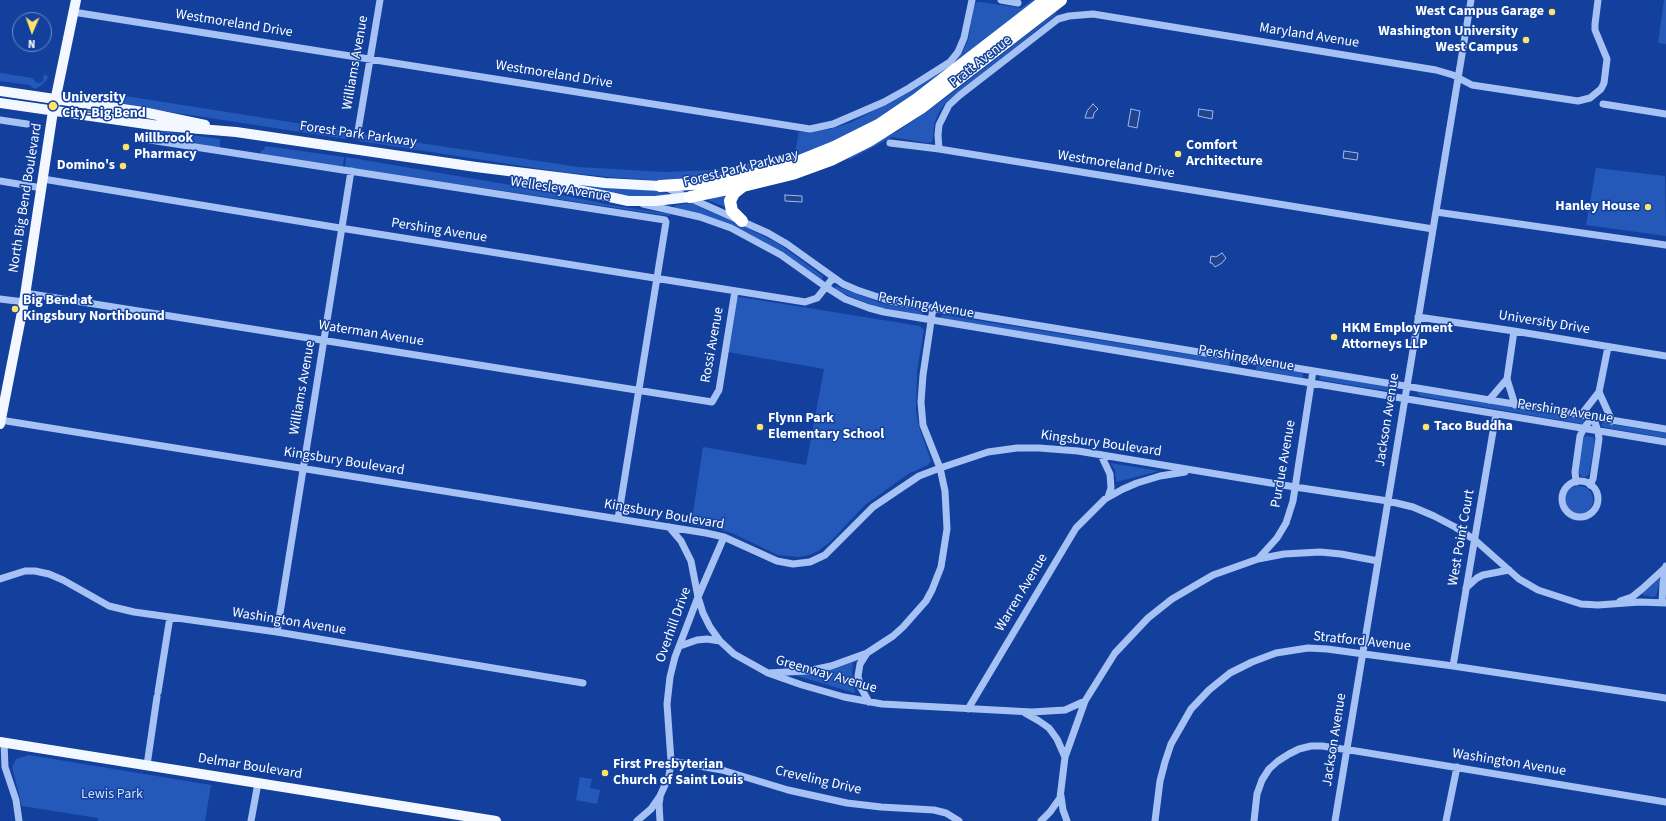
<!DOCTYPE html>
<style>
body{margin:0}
#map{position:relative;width:1666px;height:821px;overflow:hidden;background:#12409c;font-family:"Source Sans 3",sans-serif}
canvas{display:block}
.north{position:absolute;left:12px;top:12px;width:40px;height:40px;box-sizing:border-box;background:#12409c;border:1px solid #718cc4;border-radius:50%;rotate:182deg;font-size:11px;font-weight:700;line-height:16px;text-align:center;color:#fff}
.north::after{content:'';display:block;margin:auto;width:14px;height:18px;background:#ffe369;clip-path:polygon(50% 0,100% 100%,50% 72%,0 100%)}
</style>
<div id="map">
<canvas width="1666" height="821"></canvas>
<div class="north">N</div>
</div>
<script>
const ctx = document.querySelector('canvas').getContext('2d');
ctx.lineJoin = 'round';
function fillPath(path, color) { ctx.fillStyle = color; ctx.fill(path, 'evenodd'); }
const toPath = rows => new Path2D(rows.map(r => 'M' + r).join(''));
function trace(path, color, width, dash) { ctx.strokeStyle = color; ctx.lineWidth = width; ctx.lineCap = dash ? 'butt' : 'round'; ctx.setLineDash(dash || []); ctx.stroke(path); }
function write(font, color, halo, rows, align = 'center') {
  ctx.font = font + ' "Source Sans 3",sans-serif'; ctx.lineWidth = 3; ctx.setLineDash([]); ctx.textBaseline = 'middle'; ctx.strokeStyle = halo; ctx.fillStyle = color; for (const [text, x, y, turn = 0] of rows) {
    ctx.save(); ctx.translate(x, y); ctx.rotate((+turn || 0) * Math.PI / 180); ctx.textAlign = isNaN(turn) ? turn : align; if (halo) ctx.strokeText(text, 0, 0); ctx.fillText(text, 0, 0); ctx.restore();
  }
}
const green = toPath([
 [1032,0,1037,0,919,91,862,129,806,156,720,177,665,181,609,177,561,172,359,141,361,134,578,167,665,172,716,170,795,153,799,132,831,129,852,122,917,88,952,64,962,53,968,41,974,8,975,4,978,2,981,2,1021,8],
 [1664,0,1666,0,1666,44,1658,43],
 [1056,12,1057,14,946,102,938,114,934,124,933,139,932,142,928,143,892,137,849,160,849,156,898,131,947,97],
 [0,73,32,78,37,83,42,82,44,78,43,76,46,74,48,78,42,85,35,89,29,85,0,81],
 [100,92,347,131,346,139,106,102,108,97,100,95],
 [154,130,220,139,220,148,144,138,151,131],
 [265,146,344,157,343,166,261,154,261,150,264,150],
 [346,157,522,187,611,205,670,214,670,216,345,167],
 [1596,168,1665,176,1666,236,1586,225],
 [561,181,658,191,674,195,636,198,607,194],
 [726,195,725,207,708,200,708,199],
 [691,203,743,226,779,244,820,274,823,276,822,280,821,281,763,241,742,231,676,209,674,207,676,205],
 [836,286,884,304,922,311,923,315,877,307,837,291,835,288],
 [740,297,920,326,924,330,917,371,916,411,919,427,931,461,928,465,908,474,865,505,830,542,818,551,809,555,799,557,778,555,732,533,718,529,691,525,703,447,806,465,824,369,728,352,737,298],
 [943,315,1230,361,1229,366,940,318],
 [1257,365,1303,373,1303,378,1258,370,1256,369],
 [1322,375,1394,387,1394,392,1320,380,1319,378],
 [1419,391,1583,419,1585,423,1582,424,1420,396,1417,393],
 [1603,423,1666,433,1666,438,1603,427,1601,425],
 [1586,436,1593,437,1595,440,1589,474,1585,477,1582,477,1578,472,1583,438],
 [1110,463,1159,471,1116,482,1115,470],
 '1565 500a14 14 0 1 1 28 0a14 14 0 1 1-28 0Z',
 [1662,573,1656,596,1653,597,1643,595,1643,592,1653,584],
 [853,661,852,674,855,693,794,675,821,672],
 [29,755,211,785,205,821,98,821,98,818,22,806,12,767,16,759],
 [580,777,592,779,590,788,600,790,597,804,576,800]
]);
const water = toPath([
 [1093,104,1098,109,1094,113,1093,118,1085,118,1087,111,1093,104],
 [1131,109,1140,111,1137,128,1128,126,1131,109],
 [1199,109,1213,111,1212,119,1198,116,1199,109],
 [1344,151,1358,153,1357,160,1343,158,1344,151],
 [785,195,802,196,802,202,785,201,785,195],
 [1222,253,1226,258,1222,263,1215,267,1212,263,1210,263,1211,256,1216,257,1222,253]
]);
const minor = toPath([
 [1001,0,1018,3],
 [73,12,810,129,833,124,884,102,909,88,950,62,958,52,964,38,972,0],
 [1603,104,1666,114],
 [0,120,27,124],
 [358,131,380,0],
 [150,140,665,220,666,222,618,519],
 [890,143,939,149,1433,229],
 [939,149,938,135,939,125,949,105,960,95,1058,19,1069,16,1093,14,1436,70,1453,75,1472,85,1578,101,1590,98,1601,89,1604,83,1607,59,1595,30,1595,24,1598,0],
 [43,179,334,227,799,301,805,302,817,298,833,278],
 [0,181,42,188],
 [667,188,768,233,787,244,843,284,857,290,890,301,1666,429],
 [643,204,700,217,731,228,781,255,826,287,845,299,869,308,884,312,1666,442],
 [1436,212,1666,245],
 [25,293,712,402,719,390,735,291],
 [0,299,24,302],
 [1418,317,1514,331,1666,356],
 [1514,331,1507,379,1515,405],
 [1599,392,1612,421],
 [1489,400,1507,379],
 [1581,415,1599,392,1608,347],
 [0,420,706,533,724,537,777,561,793,564,810,562,825,555,873,507,919,476,940,468,988,452,1017,448,1039,448,1078,451,1295,487,1388,501,1413,507,1434,516,1455,527,1475,540,1519,579,1538,590,1581,604,1598,605,1640,602,1666,603],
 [1101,455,1110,474,1111,488,1108,497],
 '1562 499a18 18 0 1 1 36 0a18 18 0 1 1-36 0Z',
 [1576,482,1575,472,1580,436,1584,428,1593,417],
 [1590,485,1593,479,1599,439,1598,431,1593,417],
 [669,527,681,541,691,561,698,597,703,613,710,627,720,641],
 [1258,559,1284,554,1320,552,1341,554,1378,561],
 [0,579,25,571,35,571,49,574,63,580,109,606,134,612,277,632,583,683],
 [1466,588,1477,578,1483,575,1509,570],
 [1620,601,1632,597,1642,589,1666,567],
 [1662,603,1663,583,1666,566],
 [277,632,351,171],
 [680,646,697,640,707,639,720,641,734,654,768,673,802,685,844,697,882,704,1032,712,1065,710,1085,701],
 [867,653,860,664,858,676,861,688,869,702],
 [1453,666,1496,414],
 [768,673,807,671,831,666,867,653,893,636,903,627,926,601,932,590,941,567,947,529,945,491,940,468,923,425,921,402,923,375,933,308],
 [158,692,170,617],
 [968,709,1064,548,1076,528,1105,499,1123,489,1137,483,1160,476,1185,472],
 [1025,713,1039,721,1049,728,1057,739,1065,757],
 [4,743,5,767,16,800,19,821],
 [671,761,722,770,788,790,847,803,881,807,934,810,946,813,959,821],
 [147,765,157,697],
 [1061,796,1063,810,1067,821],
 [660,798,659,804,660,821],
 [251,821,258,783],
 [637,821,651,809,660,796,669,776,671,761,667,704,670,677,675,657,698,597,724,537],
 [1041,821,1050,812,1060,798,1065,757,1085,701,1115,653,1148,618,1172,599,1213,575,1258,559,1277,538,1286,523,1293,501,1313,371],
 [1155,821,1160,781,1165,762,1171,744,1191,709,1209,690,1230,673,1252,662,1276,653,1308,648,1327,649,1453,666,1666,698],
 [1254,821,1257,794,1262,780,1269,769,1278,761,1289,754,1299,749,1311,746,1322,746,1356,751,1666,802],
 [1335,821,1471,0],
 [1446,821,1457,767]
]);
const major = toPath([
 [0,91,143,112,205,125],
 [0,103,153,125,236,132,476,167,605,183,660,186],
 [519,177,628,201,655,201,690,197],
 [0,424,24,302,53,111,76,0],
 [0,742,496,821]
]);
const highway = toPath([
 [660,186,707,183,735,179,787,166,834,147,880,124,917,99,1045,0],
 [690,197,743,186,792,174,833,159,869,141,921,108,1061,0],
 [742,221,732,211,730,201,734,193,743,186]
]);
const markers = [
 [1552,12,4,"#ffe369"],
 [1526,40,4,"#ffe369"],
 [53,106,5,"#ffe369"],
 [126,147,4,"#ffe369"],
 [1178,154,4,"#ffe369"],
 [123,166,4,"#ffe369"],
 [1648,207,4,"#ffe369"],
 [15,309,4,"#ffe369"],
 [1334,337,4,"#ffe369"],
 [760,427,4,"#ffe369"],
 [1426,427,4,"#ffe369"],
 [605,773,4,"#ffe369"]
];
const poiNames = [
 ["West Campus Garage",1544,12,"right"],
 ["Washington University",1518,32,"right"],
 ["West Campus",1518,48,"right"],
 ["University",62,98],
 ["City-Big Bend",62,114],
 ["Millbrook",134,139],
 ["Pharmacy",134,155],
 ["Comfort",1186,146],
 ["Architecture",1186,162],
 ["Domino's",115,166,"right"],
 ["Hanley House",1640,207,"right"],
 ["Big Bend at",23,301],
 ["Kingsbury Northbound",23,317],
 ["HKM Employment",1342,329],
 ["Attorneys LLP",1342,345],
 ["Flynn Park",768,419],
 ["Elementary School",768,435],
 ["Taco Buddha",1434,427],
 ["First Presbyterian",613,765],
 ["Church of Saint Louis",613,781]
];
const streetNames = [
 ["Westmoreland Drive",234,24,9],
 ["Maryland Avenue",1309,36,9],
 ["Pratt Avenue",981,62,-38],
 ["Williams Avenue",356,63,-80],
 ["Westmoreland Drive",554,75,9],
 ["Forest Park Parkway",358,135,8],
 ["Westmoreland Drive",1116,165,9],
 ["Forest Park Parkway",741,169,-14],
 ["Wellesley Avenue",560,190,9],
 ["North Big Bend Boulevard",26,198,-81],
 ["Pershing Avenue",439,231,9],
 ["Pershing Avenue",926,306,10],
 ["University Drive",1544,323,9],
 ["Waterman Avenue",371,334,9],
 ["Rossi Avenue",713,345,-80],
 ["Pershing Avenue",1246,359,10],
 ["Williams Avenue",303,388,-80],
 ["Pershing Avenue",1565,412,9],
 ["Jackson Avenue",1388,420,-81],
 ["Kingsbury Boulevard",1101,444,8],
 ["Kingsbury Boulevard",344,462,9],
 ["Purdue Avenue",1284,464,-80],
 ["Kingsbury Boulevard",664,515,10],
 ["West Point Court",1462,538,-80],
 ["Warren Avenue",1022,593,-59],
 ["Washington Avenue",289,622,9],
 ["Overhill Drive",674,625,-70],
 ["Stratford Avenue",1362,642,6],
 ["Greenway Avenue",826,675,16],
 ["Jackson Avenue",1335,740,-81],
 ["Washington Avenue",1509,763,9],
 ["Delmar Boulevard",250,767,9],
 ["Creveling Drive",818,781,13]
];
const parkNames = [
 ["Lewis Park",112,795]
];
fillPath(green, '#2459ba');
fillPath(water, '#23448a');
trace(water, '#98bbf7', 1);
trace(minor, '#a6c1f4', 7);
trace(major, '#f3f7ff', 10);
trace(highway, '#fff', 12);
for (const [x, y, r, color] of markers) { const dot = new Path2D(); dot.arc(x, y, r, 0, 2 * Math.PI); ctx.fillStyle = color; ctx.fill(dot); trace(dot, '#12409c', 1.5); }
write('bold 14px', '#fff', '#12409c', poiNames, 'left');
write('14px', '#fff', '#12409c', streetNames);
write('14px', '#cfdffe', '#12409c', parkNames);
</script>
